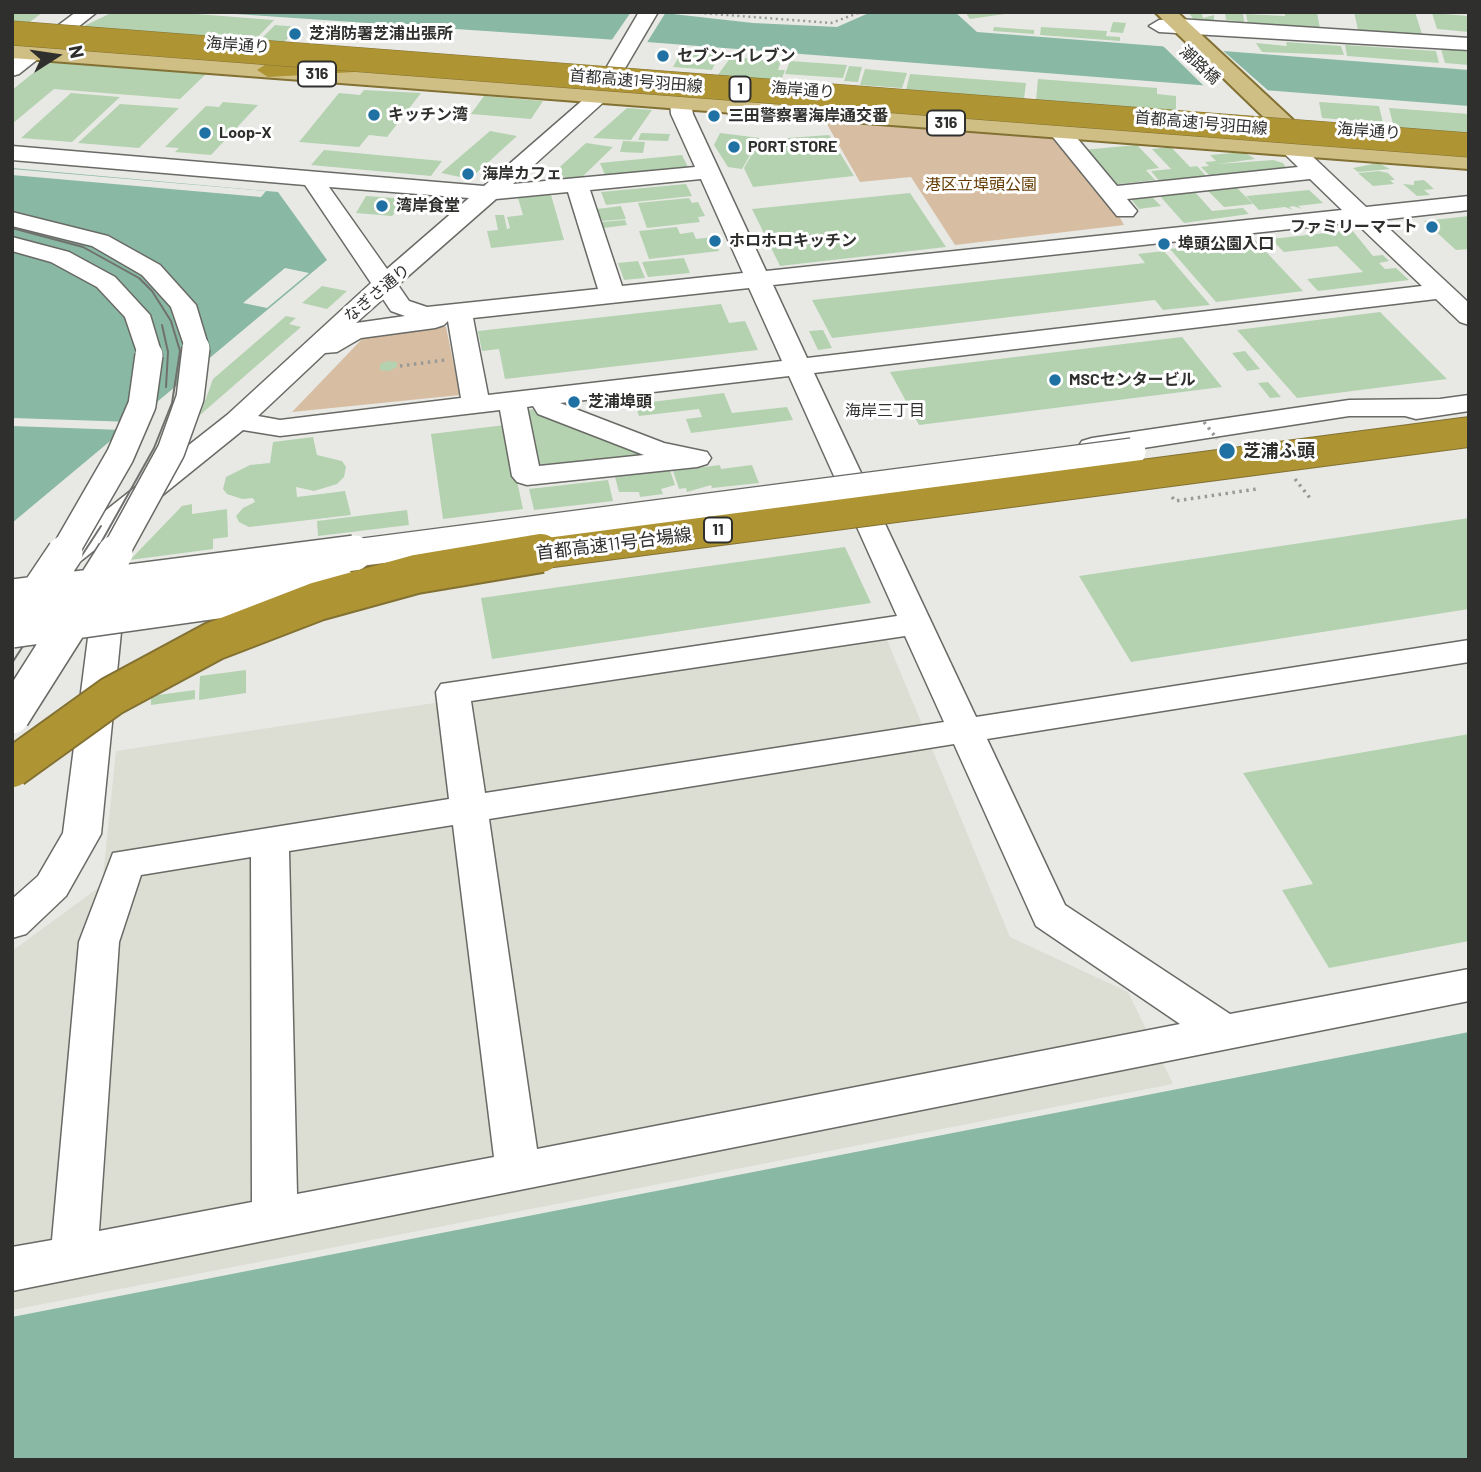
<!DOCTYPE html>
<meta charset="utf-8">
<style>
body{margin:0}
#map{position:relative;width:1481px;height:1472px;overflow:hidden;background:#e8e9e5;font-family:Barlow,sans-serif}
canvas{display:block}
.frame{position:absolute;inset:0;border:14px solid #2f302e;pointer-events:none}
.north{position:absolute;left:21px;top:21px;width:70px;height:70px;-webkit-text-stroke:5px #fff;paint-order:stroke;rotate:78deg;font-size:19px;font-weight:700;line-height:28px;text-align:center;color:#2f302e}
.north::after{content:'';display:block;margin:auto;width:24px;height:32px;background:#2f302e;clip-path:polygon(50% 0,100% 100%,50% 72%,0 100%)}
</style>
<div id="map">
<canvas width="1481" height="1472"></canvas>
<div class="frame"></div>
<div class="north">N</div>
</div>
<script>
const ctx = document.querySelector('canvas').getContext('2d');
ctx.lineJoin = 'round';
function fillPath(path, color) { ctx.fillStyle = color; ctx.fill(path, 'evenodd'); }
const toPath = rows => new Path2D(rows.map(r => 'M' + r).join(''));
function trace(path, color, width, dash) { ctx.strokeStyle = color; ctx.lineWidth = width; ctx.lineCap = dash ? 'butt' : 'round'; ctx.setLineDash(dash || []); ctx.stroke(path); }
function write(font, color, halo, rows, align = 'center') {
  ctx.font = font + ' Barlow,"Noto Sans JP",sans-serif'; ctx.lineWidth = 6; ctx.setLineDash([]); ctx.textBaseline = 'middle'; ctx.strokeStyle = halo; ctx.fillStyle = color; for (const [text, x, y, turn = 0] of rows) {
    ctx.save(); ctx.translate(x, y); ctx.rotate((+turn || 0) * Math.PI / 180); ctx.textAlign = isNaN(turn) ? turn : align; if (halo) ctx.strokeText(text, 0, 0); ctx.fillText(text, 0, 0); ctx.restore();
  }
}
const built = toPath([
 [885,635,1010,937,1128,992,1173,1084,12,1310,12,951,102,885,116,751]
]);
const green = toPath([
 [824,119,1058,137,1110,200,1124,225,955,245,911,177,860,182],
 [427,327,446,327,460,395,292,412,365,336]
]);
const water = toPath([
 [206,12,655,12,753,23,837,27,871,12,955,12,977,32,1469,70,1469,106,647,42],
 [12,168,278,192,327,260,12,523],
 [1469,1032,1469,1460,12,1460,12,1317]
]);
const pier = toPath([
 [631,12,666,12,646,44,609,44],
 [1160,43,1220,48,1271,93,1206,88],
 [12,169,266,191,261,197,12,175],
 [285,268,309,273,267,308,243,303],
 [12,418,133,422,123,430,12,426]
]);
const building = toPath([
 [12,12,43,12,30,22,12,21],
 [113,12,171,12,274,20,255,40,82,27],
 [965,12,1005,12,1005,14,970,19],
 [1225,12,1243,12,1244,22,1226,20],
 [1285,12,1317,12,1320,29,1248,24,1246,14,1285,16],
 [1354,12,1415,12,1422,34,1358,30],
 [1189,13,1202,14,1203,18,1214,15,1214,23,1194,20],
 [1432,13,1469,16,1469,32,1437,29],
 [1113,22,1126,23,1123,33,1110,32],
 [275,25,299,27,284,42,259,41],
 [994,27,1034,30,1034,34,993,31],
 [1041,27,1107,31,1106,36,1120,37,1120,41,1040,35],
 [1286,42,1341,46,1344,55,1262,52,1256,43,1287,46],
 [1345,45,1436,51,1439,63,1347,56],
 [1441,49,1469,51,1469,65,1445,63],
 [681,53,719,55,712,70,673,67],
 [731,57,781,61,778,70,785,70,781,81,717,76],
 [790,61,847,65,843,78,785,74],
 [47,62,206,74,180,99,54,89,12,124,12,90],
 [849,66,862,67,858,82,844,81],
 [865,69,907,73,902,88,860,85],
 [910,74,1026,83,1024,99,906,90],
 [1038,79,1157,88,1157,94,1176,96,1176,111,1036,100],
 [364,90,421,93,387,137,369,135,359,147,299,142,339,93,360,95],
 [71,93,120,97,72,142,21,138],
 [484,96,543,101,531,119,471,114],
 [223,102,258,105,211,155,175,152,179,148,165,147,206,106,219,107],
 [1319,102,1379,106,1383,123,1322,118],
 [120,104,179,108,139,148,78,143],
 [627,108,652,110,631,140,593,138],
 [1389,108,1469,114,1469,134,1394,128],
 [490,131,517,136,470,179,441,173],
 [641,133,670,134,668,141,638,140],
 [720,133,760,138,742,169,728,167,714,145],
 [829,135,854,176,753,187,744,168,760,140],
 [623,141,645,142,643,153,620,152],
 [586,143,613,147,579,180,551,175],
 [1137,145,1159,168,1146,170,1155,180,1110,185,1082,150],
 [1171,147,1190,167,1197,166,1207,177,1160,182,1151,171,1171,169,1152,149],
 [324,150,442,161,431,176,311,165],
 [1244,152,1255,159,1218,164,1273,160,1283,163,1287,169,1213,179,1201,167,1209,166,1205,162,1216,161,1210,155],
 [682,155,688,167,605,175,600,163],
 [1378,163,1390,169,1358,172,1353,168],
 [1379,171,1388,173,1395,180,1390,180,1394,184,1373,186,1358,173],
 [1424,180,1434,189,1424,190,1430,195,1417,196,1403,184,1414,185,1414,181],
 [686,184,692,196,606,205,601,192],
 [1235,186,1253,204,1224,207,1206,189],
 [1309,190,1323,203,1298,206,1302,209,1293,206,1289,207,1293,210,1285,207,1259,210,1246,196],
 [1194,191,1212,211,1243,208,1249,214,1184,223,1159,195],
 [910,193,946,247,780,266,752,209],
 [551,195,564,240,491,248,487,231,498,230,495,215,504,215,507,229,510,228,507,217,523,215,518,198],
 [366,196,408,199,392,216,356,213],
 [419,196,437,198,441,201,432,211,417,209,420,205,412,205],
 [1151,196,1161,206,1139,209,1130,198],
 [689,198,692,203,698,202,705,216,698,217,700,222,647,228,638,203],
 [621,206,626,219,602,221,597,209],
 [1469,216,1469,249,1456,250,1424,221],
 [625,220,627,225,603,228,601,222],
 [677,227,680,234,693,232,696,239,713,237,719,251,649,259,639,231],
 [1352,230,1373,256,1383,255,1389,261,1379,263,1385,269,1396,268,1409,280,1318,291,1307,279,1363,272,1337,246,1284,252,1271,239],
 [1254,239,1303,291,1216,302,1170,249],
 [1164,251,1210,305,1163,310,1155,300,832,338,812,300,1145,263,1138,254],
 [684,258,690,273,648,277,642,262],
 [638,261,645,278,624,280,618,263],
 [322,286,347,291,327,309,302,303],
 [721,304,729,323,745,321,758,350,505,379,499,349,482,351,478,331],
 [1380,312,1447,379,1297,398,1237,330],
 [286,316,296,318,289,324,301,327,200,415,213,379],
 [823,330,832,348,818,350,809,331],
 [1182,337,1222,387,919,425,890,372],
 [1245,351,1260,369,1247,371,1232,353],
 [388,361,397,362,397,367,389,371,380,370,380,364],
 [1268,382,1281,397,1270,398,1258,383],
 [724,393,732,413,787,407,793,420,691,433,686,419,702,417,699,409,639,416,635,404],
 [539,409,648,451,646,457,547,468,537,464,524,410],
 [505,425,523,509,443,519,431,434],
 [313,437,317,455,342,461,346,467,344,477,337,484,314,491,296,487,297,497,345,491,351,515,249,527,239,522,236,516,243,508,255,502,253,498,242,499,227,494,223,489,226,477,250,465,270,463,273,442],
 [720,465,721,469,752,465,759,483,712,488,711,485,687,492,686,488,679,489,673,471],
 [670,470,675,485,661,489,663,494,640,497,639,492,619,492,615,477],
 [608,480,613,501,534,510,529,489],
 [192,504,192,514,227,509,228,537,213,539,213,549,130,560,182,506],
 [407,510,409,525,318,536,317,521],
 [1469,518,1469,609,1131,662,1079,576],
 [845,547,871,603,492,659,481,598],
 [246,670,246,693,199,700,200,676],
 [195,690,195,699,151,705,151,696],
 [1469,734,1469,941,1329,968,1282,890,1313,884,1243,773]
]);
const pathFar1 = toPath([
 [688,12,831,23,861,12]
]);
const path = toPath([
 [400,366,445,360],
 [1295,479,1310,498],
 [1172,497,1175,501,1257,489]
]);
const minor = toPath([
 [76,12,97,12,19,74,12,76,12,60,76,12],
 [639,12,658,12,607,99,513,184,695,167,671,114,668,80,678,74,685,76,693,114,766,271,1342,210,1310,179,1127,199,1137,211,1133,216,1117,216,1048,131,1059,125,1067,126,1117,186,1298,167,1254,124,1265,118,1273,119,1366,207,1469,196,1469,210,1380,220,1469,303,1469,325,1460,322,1436,299,814,373,976,717,1469,640,1469,662,987,739,1065,905,1230,1014,1469,969,1469,1001,12,1291,12,1247,52,1240,79,942,113,853,449,799,436,692,441,684,897,616,789,376,560,403,664,443,707,452,711,458,707,464,697,467,527,485,517,482,512,476,500,410,280,436,243,430,61,577,50,580,39,577,34,570,39,563,227,415,371,283,305,185,12,160,12,146,484,186,592,92,639,12],
 [701,179,743,273,622,286,590,190,701,179],
 [329,187,469,198,387,269,329,187],
 [568,192,598,289,427,307,409,301,398,285,496,199,568,192],
 [1355,222,1422,286,807,358,773,285,1355,222],
 [749,288,782,361,488,395,473,318,749,288],
 [383,299,391,311,405,316,356,323,383,299],
 [448,321,461,398,280,420,258,416,325,353,337,352,361,338,435,328,444,325,448,321],
 [533,406,538,414,644,455,539,466,527,407,533,406],
 [905,636,944,722,485,793,471,701,905,636],
 [954,744,1036,926,1180,1024,537,1149,489,819,954,744],
 [453,825,494,1157,297,1194,289,851,453,825],
 [251,857,252,1202,99,1231,119,942,141,875,251,857],
 [1178,19,1469,38,1469,50,1159,32,1149,26,1159,20,1178,19],
 [12,212,108,236,160,265,196,305,209,348,205,354,187,354,171,307,142,275,92,246,12,226,12,212],
 [12,237,69,252,115,277,150,315,162,355,158,361,140,361,125,317,97,287,51,262,12,251,12,237],
 [1469,395,1469,411,1416,419,1405,416,1349,416,1092,456,1082,453,1078,447,1082,441,1092,438,1349,400,1440,399,1469,395],
 [106,612,117,615,122,622,101,834,66,896,26,934,12,938,12,899,38,876,63,833,90,622,95,615,106,612]
]);
const major = toPath([
 [1155,12,1177,12,1293,120,1297,125,1293,130,1277,130,1155,12],
 [12,44,1469,155,1469,169,12,58,12,44]
]);
const highway = toPath([
 [364,59,372,61,375,66,372,71,268,77,257,70,268,63,364,59]
]);
const tram = toPath([
 [12,228,83,247,139,278,152,291,171,321,180,351,172,403,154,448,83,575,12,682],
 [162,325,168,352,166,387],
 [12,606,983,478],
 [12,621,1469,422],
 [12,663,101,526]
]);
const pathBridge = toPath([
 [1204,422,1217,439]
]);
const minorBridgeFar1 = toPath([
 [63,555,120,456,142,405,149,355],
 [114,555,171,451,190,398,196,348],
 [340,555,1132,452]
]);
const minorBridge = toPath([
 [12,597,354,553],
 [30,605,65,553],
 [12,630,338,584],
 [12,716,115,553]
]);
const highwayBridgeFar2 = toPath([
 [12,33,1469,145]
]);
const highwayBridgeFar1 = toPath([
 [531,555,1469,432]
]);
const highwayBridge = toPath([
 [12,768,112,696,214,641,318,601,416,574,541,553]
]);
const markers = [
 [295,34,7,"#1e71a2"],
 [663,56,7,"#1e71a2"],
 [374,115,7,"#1e71a2"],
 [714,116,7,"#1e71a2"],
 [205,133,7,"#1e71a2"],
 [734,147,7,"#1e71a2"],
 [468,174,7,"#1e71a2"],
 [382,206,7,"#1e71a2"],
 [1432,227,7,"#1e71a2"],
 [715,241,7,"#1e71a2"],
 [1164,244,7,"#1e71a2"],
 [1055,380,7,"#1e71a2"],
 [574,402,7,"#1e71a2"],
 [1227,451,9,"#1e71a2"]
];
const farPoinames = [
 ["芝消防署芝浦出張所",309,34],
 ["セブン-イレブン",677,56],
 ["キッチン湾",388,115],
 ["三田警察署海岸通交番",728,116],
 ["Loop-X",219,133],
 ["PORT STORE",748,147],
 ["海岸カフェ",482,174],
 ["湾岸食堂",396,206],
 ["ファミリーマート",1418,227,"right"],
 ["ホロホロキッチン",729,241],
 ["埠頭公園入口",1178,244],
 ["MSCセンタービル",1069,380],
 ["芝浦埠頭",588,402]
];
const farStreetnames = [
 ["海岸通り",238,45,4],
 ["潮路橋",1200,65,43],
 ["首都高速1号羽田線",636,81,5],
 ["海岸通り",803,90,4],
 ["首都高速1号羽田線",1201,123,5],
 ["海岸通り",1369,131,4],
 ["なぎさ通り",377,293,-40]
];
const shields = [
 [317,74,38],
 [740,89,21],
 [946,123,38],
 [718,530,28]
];
const shieldNames = [
 ["316",317,74],
 ["1",740,89],
 ["316",946,123],
 ["11",718,530]
];
const farParknames = [
 ["港区立埠頭公園",981,185]
];
const farNeighbourhoodnames = [
 ["海岸三丁目",885,411]
];
const poiNames = [
 ["芝浦ふ頭",1243,451]
];
const streetNames = [
 ["首都高速11号台場線",614,544,-7]
];
fillPath(built, '#dcded3');
fillPath(green, '#d7bda2');
fillPath(water, '#89b8a4');
fillPath(pier, '#e8e9e5');
fillPath(building, '#b4d2b0');
trace(minor, '#696a66', 3);
trace(major, '#827132', 4);
trace(highway, '#827132', 4);
trace(pathFar1, '#999a97', 2.5, [2, 3.5]);
trace(path, '#999a97', 3.5, [2.5, 4.5]);
fillPath(minor, '#fff');
fillPath(major, '#cfbf85');
fillPath(highway, '#af9434');
trace(tram, '#70716e', 2);
trace(minorBridgeFar1, '#696a66', 30, []);
trace(minorBridge, '#696a66', 38, []);
trace(highwayBridgeFar2, '#827132', 25, []);
trace(highwayBridgeFar1, '#827132', 32, []);
trace(highwayBridge, '#827132', 42, []);
trace(pathBridge, '#999a97', 3.5, [2.5, 4.5]);
trace(minorBridgeFar1, '#fff', 27);
trace(minorBridge, '#fff', 35);
trace(highwayBridgeFar2, '#af9434', 24);
trace(highwayBridgeFar1, '#af9434', 30);
trace(highwayBridge, '#af9434', 38);
for (const [x, y, r, color] of markers) { const dot = new Path2D(); dot.arc(x, y, r, 0, 2 * Math.PI); ctx.fillStyle = color; ctx.fill(dot); trace(dot, '#fff', 2.5); }
write('bold 16px', '#2f302e', '#fff', farPoinames, 'left');
write('16px', '#2f302e', '#fff', farStreetnames);
for (const [x, y, w] of shields) { const box = new Path2D(); box.roundRect(x - w / 2, y - 12.5, w, 25, 5); ctx.fillStyle = '#fff'; ctx.fill(box); trace(box, '#2f302e', 2); }
write('bold 16px', '#2f302e', null, shieldNames);
write('16px', '#633b00', '#fff', farParknames);
write('16px', '#2f302e', '#fff', farNeighbourhoodnames);
write('bold 18px', '#2f302e', '#fff', poiNames, 'left');
write('18px', '#2f302e', '#fff', streetNames);
</script>
